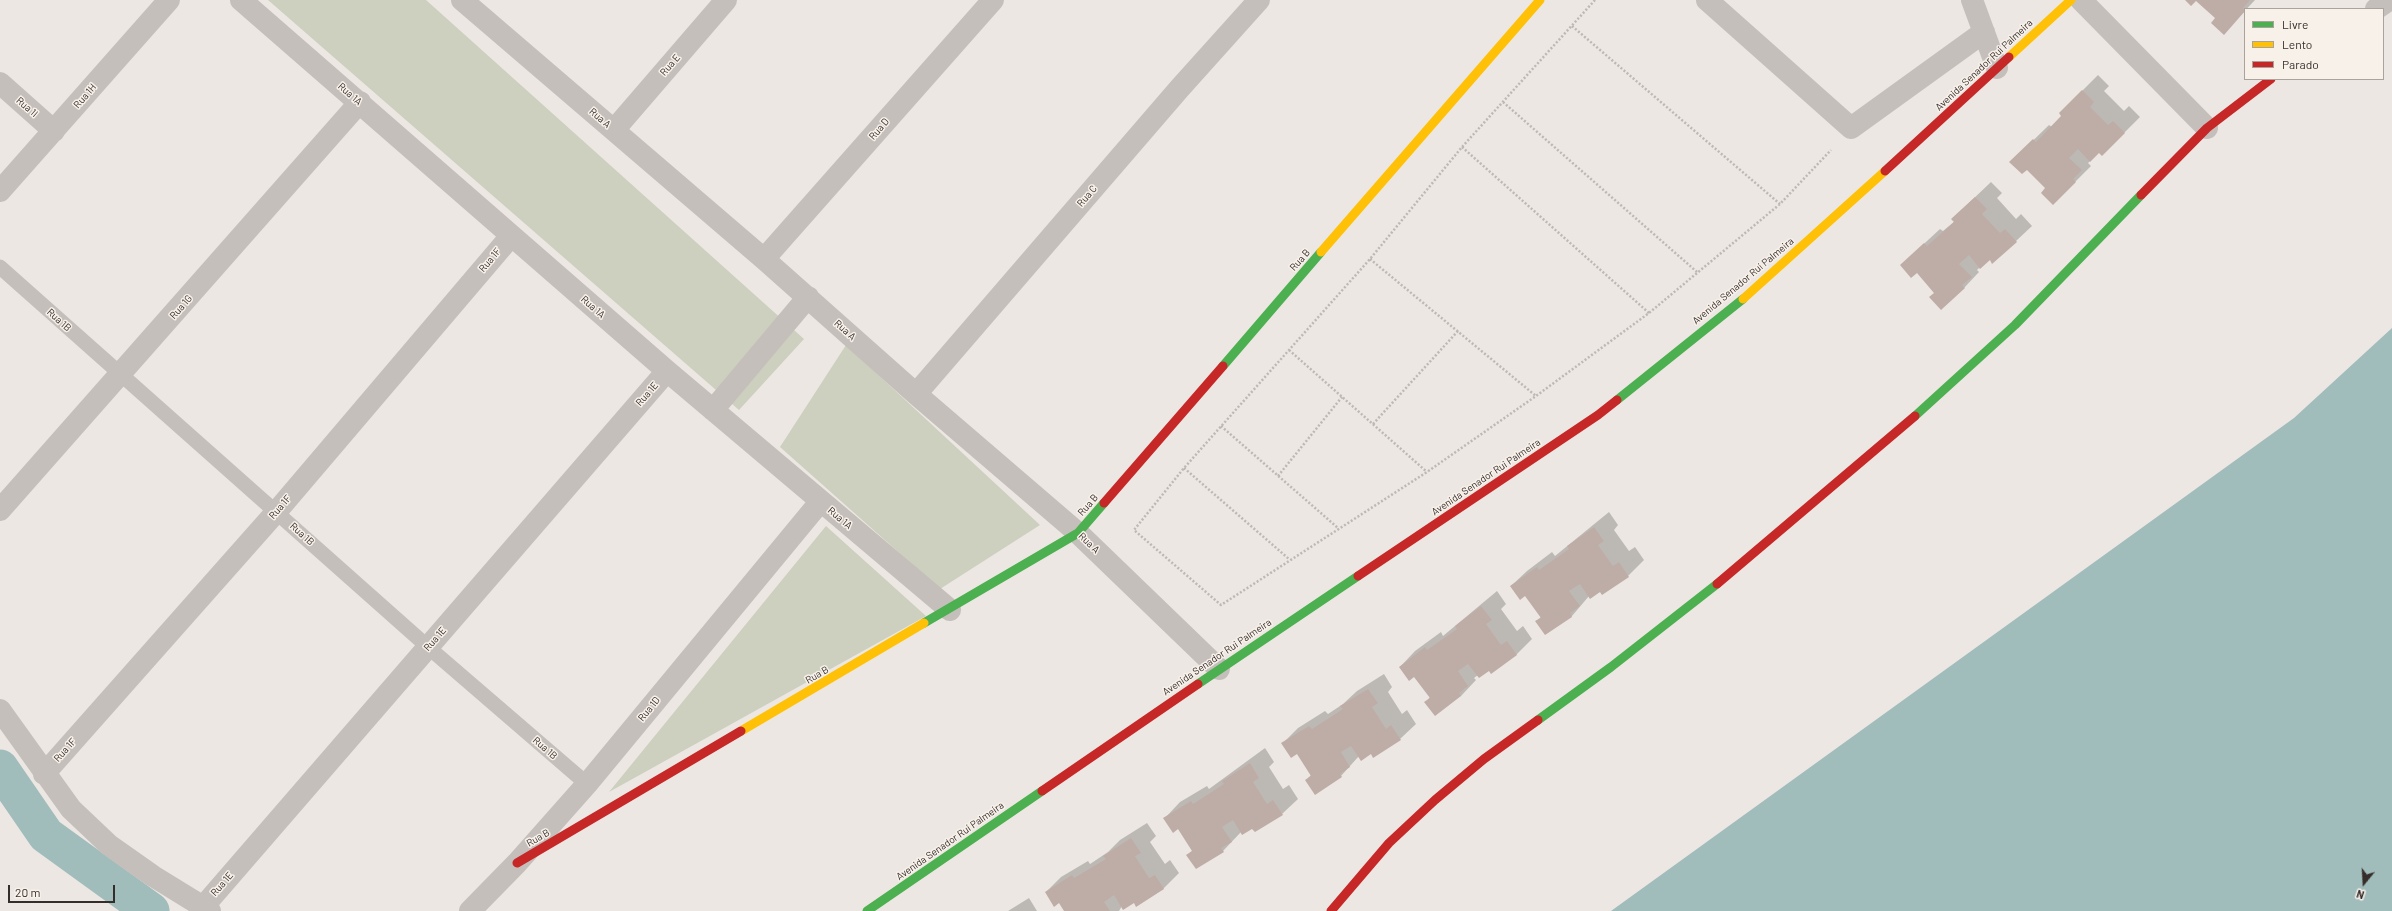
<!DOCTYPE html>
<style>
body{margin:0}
#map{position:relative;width:2392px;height:911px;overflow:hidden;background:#ece7e2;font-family:Barlow,sans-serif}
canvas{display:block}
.legend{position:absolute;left:2244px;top:8px;width:140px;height:72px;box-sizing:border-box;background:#f8f1ea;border:1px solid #aaa39d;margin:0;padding:5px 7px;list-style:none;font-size:12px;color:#352d2a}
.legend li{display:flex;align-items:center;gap:8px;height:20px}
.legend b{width:20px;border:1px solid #aaa39d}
.north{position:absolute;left:2344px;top:863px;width:40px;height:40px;-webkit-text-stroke:3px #f8f1ea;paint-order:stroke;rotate:198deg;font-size:11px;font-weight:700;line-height:16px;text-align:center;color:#352d2a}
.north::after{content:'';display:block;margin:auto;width:14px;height:18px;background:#352d2a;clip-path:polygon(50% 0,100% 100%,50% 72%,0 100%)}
.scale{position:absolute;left:8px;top:885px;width:107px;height:18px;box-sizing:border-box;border:2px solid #352d2a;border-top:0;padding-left:5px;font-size:12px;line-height:14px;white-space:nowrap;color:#352d2a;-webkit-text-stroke:3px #f8f1ea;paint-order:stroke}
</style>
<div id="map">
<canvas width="2392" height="911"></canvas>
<ul class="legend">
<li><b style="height:5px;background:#4caf50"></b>Livre</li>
<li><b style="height:5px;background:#ffc107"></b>Lento</li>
<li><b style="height:5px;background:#c62828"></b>Parado</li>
</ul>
<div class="north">N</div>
<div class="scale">20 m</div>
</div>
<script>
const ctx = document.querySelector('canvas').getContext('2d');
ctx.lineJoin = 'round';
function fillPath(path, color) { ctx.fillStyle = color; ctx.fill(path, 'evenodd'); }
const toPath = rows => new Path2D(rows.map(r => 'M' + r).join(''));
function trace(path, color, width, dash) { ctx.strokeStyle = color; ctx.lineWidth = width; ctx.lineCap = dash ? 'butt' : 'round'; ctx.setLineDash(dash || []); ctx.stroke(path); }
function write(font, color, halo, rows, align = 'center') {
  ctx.font = font + ' Barlow,sans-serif'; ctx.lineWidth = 3; ctx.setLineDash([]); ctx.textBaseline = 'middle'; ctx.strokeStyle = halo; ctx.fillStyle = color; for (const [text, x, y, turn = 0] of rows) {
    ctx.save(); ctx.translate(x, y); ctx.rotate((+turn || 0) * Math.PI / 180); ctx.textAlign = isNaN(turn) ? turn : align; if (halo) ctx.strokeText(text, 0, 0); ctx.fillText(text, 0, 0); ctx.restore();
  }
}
const green = toPath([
 [268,0,426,0,804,339,739,410],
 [846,345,1040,525,940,589,780,447],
 [826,526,926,616,609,792]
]);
const water = toPath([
 [2392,328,2392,911,1611,911,2294,418]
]);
const shadow = toPath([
 [2196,0,2255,0,2224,33,2217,18],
 [2098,75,2109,86,2104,91,2124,111,2129,106,2140,117,2102,155,2100,151,2088,163,2091,166,2053,204,2047,188,2027,168,2011,162,2049,125,2052,127,2063,116,2060,113],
 [1991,182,2002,193,1997,198,2016,219,2021,214,2032,226,2016,241,1980,267,1977,270,1979,272,1964,288,1935,293,1917,272,1901,265,1940,229,1943,231,1955,221,1952,219],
 [1609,512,1618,525,1614,530,1629,551,1635,547,1644,560,1628,576,1602,594,1600,591,1589,596,1572,616,1546,634,1536,621,1541,617,1526,594,1511,586,1527,571,1552,552,1555,556],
 [1497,591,1506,604,1501,609,1517,631,1523,626,1532,639,1516,655,1478,675,1474,678,1476,680,1461,696,1426,702,1430,697,1414,675,1400,667,1415,651,1441,632,1443,636],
 [1384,674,1392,687,1388,692,1402,714,1407,710,1416,724,1400,739,1359,756,1341,776,1306,780,1311,775,1297,753,1283,743,1298,728,1325,711,1328,714,1343,704,1357,691],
 [1265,748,1274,762,1269,767,1283,789,1289,785,1298,799,1282,814,1241,832,1223,851,1188,855,1193,850,1178,827,1165,818,1180,802,1207,786,1209,789],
 [1147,823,1156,836,1150,842,1165,864,1170,860,1179,873,1163,889,1122,906,1119,911,1066,911,1060,902,1046,892,1061,877,1088,861,1090,864,1108,852,1120,840],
 [1029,898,1037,911,1008,911]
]);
const canal = toPath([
 [0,768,46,835,151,911]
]);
const building = toPath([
 [2185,0,2250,0,2243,8,2245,11,2224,35,2211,23,2215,18,2196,1,2191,6],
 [2082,90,2094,102,2090,107,2108,125,2113,121,2125,133,2102,156,2099,153,2090,162,2078,149,2069,158,2082,170,2073,179,2076,182,2053,205,2041,193,2045,188,2027,170,2022,174,2009,162,2033,139,2036,142,2061,116,2059,113],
 [1975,197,1987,209,1982,214,2000,233,2005,229,2017,242,1992,264,1990,260,1980,269,1969,255,1959,264,1972,277,1962,285,1965,288,1941,310,1929,297,1934,293,1917,273,1911,278,1900,265,1924,243,1927,246,1954,222,1951,219],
 [1594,527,1604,541,1598,545,1613,566,1619,562,1629,577,1602,595,1600,592,1590,599,1580,584,1569,591,1580,606,1570,613,1572,617,1545,635,1535,621,1541,618,1525,596,1520,600,1510,586,1537,567,1539,570,1569,549,1567,546],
 [1481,606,1492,620,1486,624,1501,645,1507,641,1517,655,1491,674,1489,671,1479,678,1468,664,1458,671,1468,686,1459,693,1461,696,1435,716,1424,702,1430,698,1414,677,1409,681,1399,667,1425,647,1427,650,1457,629,1455,626],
 [1368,689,1378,703,1372,707,1386,729,1391,725,1401,740,1373,758,1371,754,1361,761,1351,746,1341,752,1350,767,1340,774,1342,777,1315,795,1305,780,1311,776,1297,754,1291,758,1281,743,1309,726,1312,729,1343,709,1340,706],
 [1250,763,1259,778,1253,782,1267,804,1273,800,1283,815,1255,832,1252,829,1242,835,1233,820,1222,827,1232,842,1221,848,1224,852,1196,869,1186,855,1192,851,1178,829,1173,833,1163,818,1191,801,1193,804,1224,784,1222,781],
 [1131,838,1141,853,1135,856,1149,878,1155,875,1164,889,1136,907,1134,903,1123,910,1114,895,1104,902,1110,911,1064,911,1059,903,1054,907,1045,892,1072,875,1074,878,1106,859,1103,856]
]);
const path = toPath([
 [1595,0,1462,147,1370,259,1184,468,1134,530,1221,605,1427,472,1536,396,1649,313,1780,204,1831,150],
 [1572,26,1780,204],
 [1503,102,1697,272],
 [1462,147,1649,313],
 [1370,259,1536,396],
 [1289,350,1427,472],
 [1373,424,1458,331],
 [1221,426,1338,528],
 [1184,468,1289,559],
 [1278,476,1342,397]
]);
const lane = toPath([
 [0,267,428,647,587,784]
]);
const street = toPath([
 [241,0,667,371,950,610],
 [462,0,764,259,916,394,1078,533,1219,669],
 [1707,0,1851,128,1984,32],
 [1972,0,1997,68],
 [2081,0,2207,128],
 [2376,9,2389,0],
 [0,83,54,131],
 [614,130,726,0],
 [0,191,169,0],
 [764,259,993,0],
 [916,394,1179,89,1259,0],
 [713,410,808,297],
 [0,510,360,102],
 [0,710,71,809,109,845,153,876,210,911],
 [44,774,277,511,511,236],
 [203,907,667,371],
 [470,911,517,863,587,784,820,502]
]);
const fast = toPath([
 [1223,366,1321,252],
 [1617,400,1743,299],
 [1915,416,2015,325,2141,195],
 [924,623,1078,533,1104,503],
 [1198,684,1358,576],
 [1538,720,1611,667,1717,584],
 [867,911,1042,791]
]);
const slow = toPath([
 [2009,57,2071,0],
 [1321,252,1540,0],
 [1743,299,1885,171],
 [741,731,924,623]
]);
const jam = toPath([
 [1885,171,2009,57],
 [2141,195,2207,128,2271,79],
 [1104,503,1223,366],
 [1358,576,1598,415,1617,400],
 [1717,584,1915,416],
 [1042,791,1198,684],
 [517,863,741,731],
 [1331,911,1389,843,1435,800,1484,759,1538,720]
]);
const streetNames = [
 ["Rua E",670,65,-49],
 ["Avenida Senador Rui Palmeira",1984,65,-43],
 ["Rua 1A",350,94,41],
 ["Rua 1H",85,96,-49],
 ["Rua 1I",27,107,41],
 ["Rua A",600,118,41],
 ["Rua D",879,129,-49],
 ["Rua C",1087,196,-49],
 ["Rua 1F",490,260,-50],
 ["Rua B",1300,260,-49],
 ["Avenida Senador Rui Palmeira",1743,281,-40],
 ["Rua 1G",181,307,-49],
 ["Rua 1A",593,307,41],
 ["Rua 1B",59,320,42],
 ["Rua A",845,330,42],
 ["Rua 1E",647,394,-49],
 ["Avenida Senador Rui Palmeira",1486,477,-34],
 ["Rua B",1088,505,-49],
 ["Rua 1F",280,507,-49],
 ["Rua 1A",840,518,40],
 ["Rua 1B",302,534,42],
 ["Rua A",1089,543,44],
 ["Rua 1E",435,639,-49],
 ["Avenida Senador Rui Palmeira",1217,657,-34],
 ["Rua B",817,675,-30],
 ["Rua 1D",649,709,-51],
 ["Rua 1B",545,748,41],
 ["Rua 1F",65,750,-48],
 ["Rua B",538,838,-30],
 ["Avenida Senador Rui Palmeira",950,841,-35],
 ["Rua 1E",222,884,-49]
];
fillPath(green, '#cdd0be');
fillPath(water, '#a0bcbb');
fillPath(shadow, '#0003');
trace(canal, '#a0bcbb', 37);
fillPath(building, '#beaca6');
trace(path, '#beb8b4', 2.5, [2, 2]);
trace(lane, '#c5bfbb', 15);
trace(street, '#c5bfbb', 22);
trace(fast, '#4caf50', 9);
trace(slow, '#ffc107', 9);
trace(jam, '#c62828', 9);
write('10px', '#352d2a', '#f8f1ea', streetNames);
</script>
